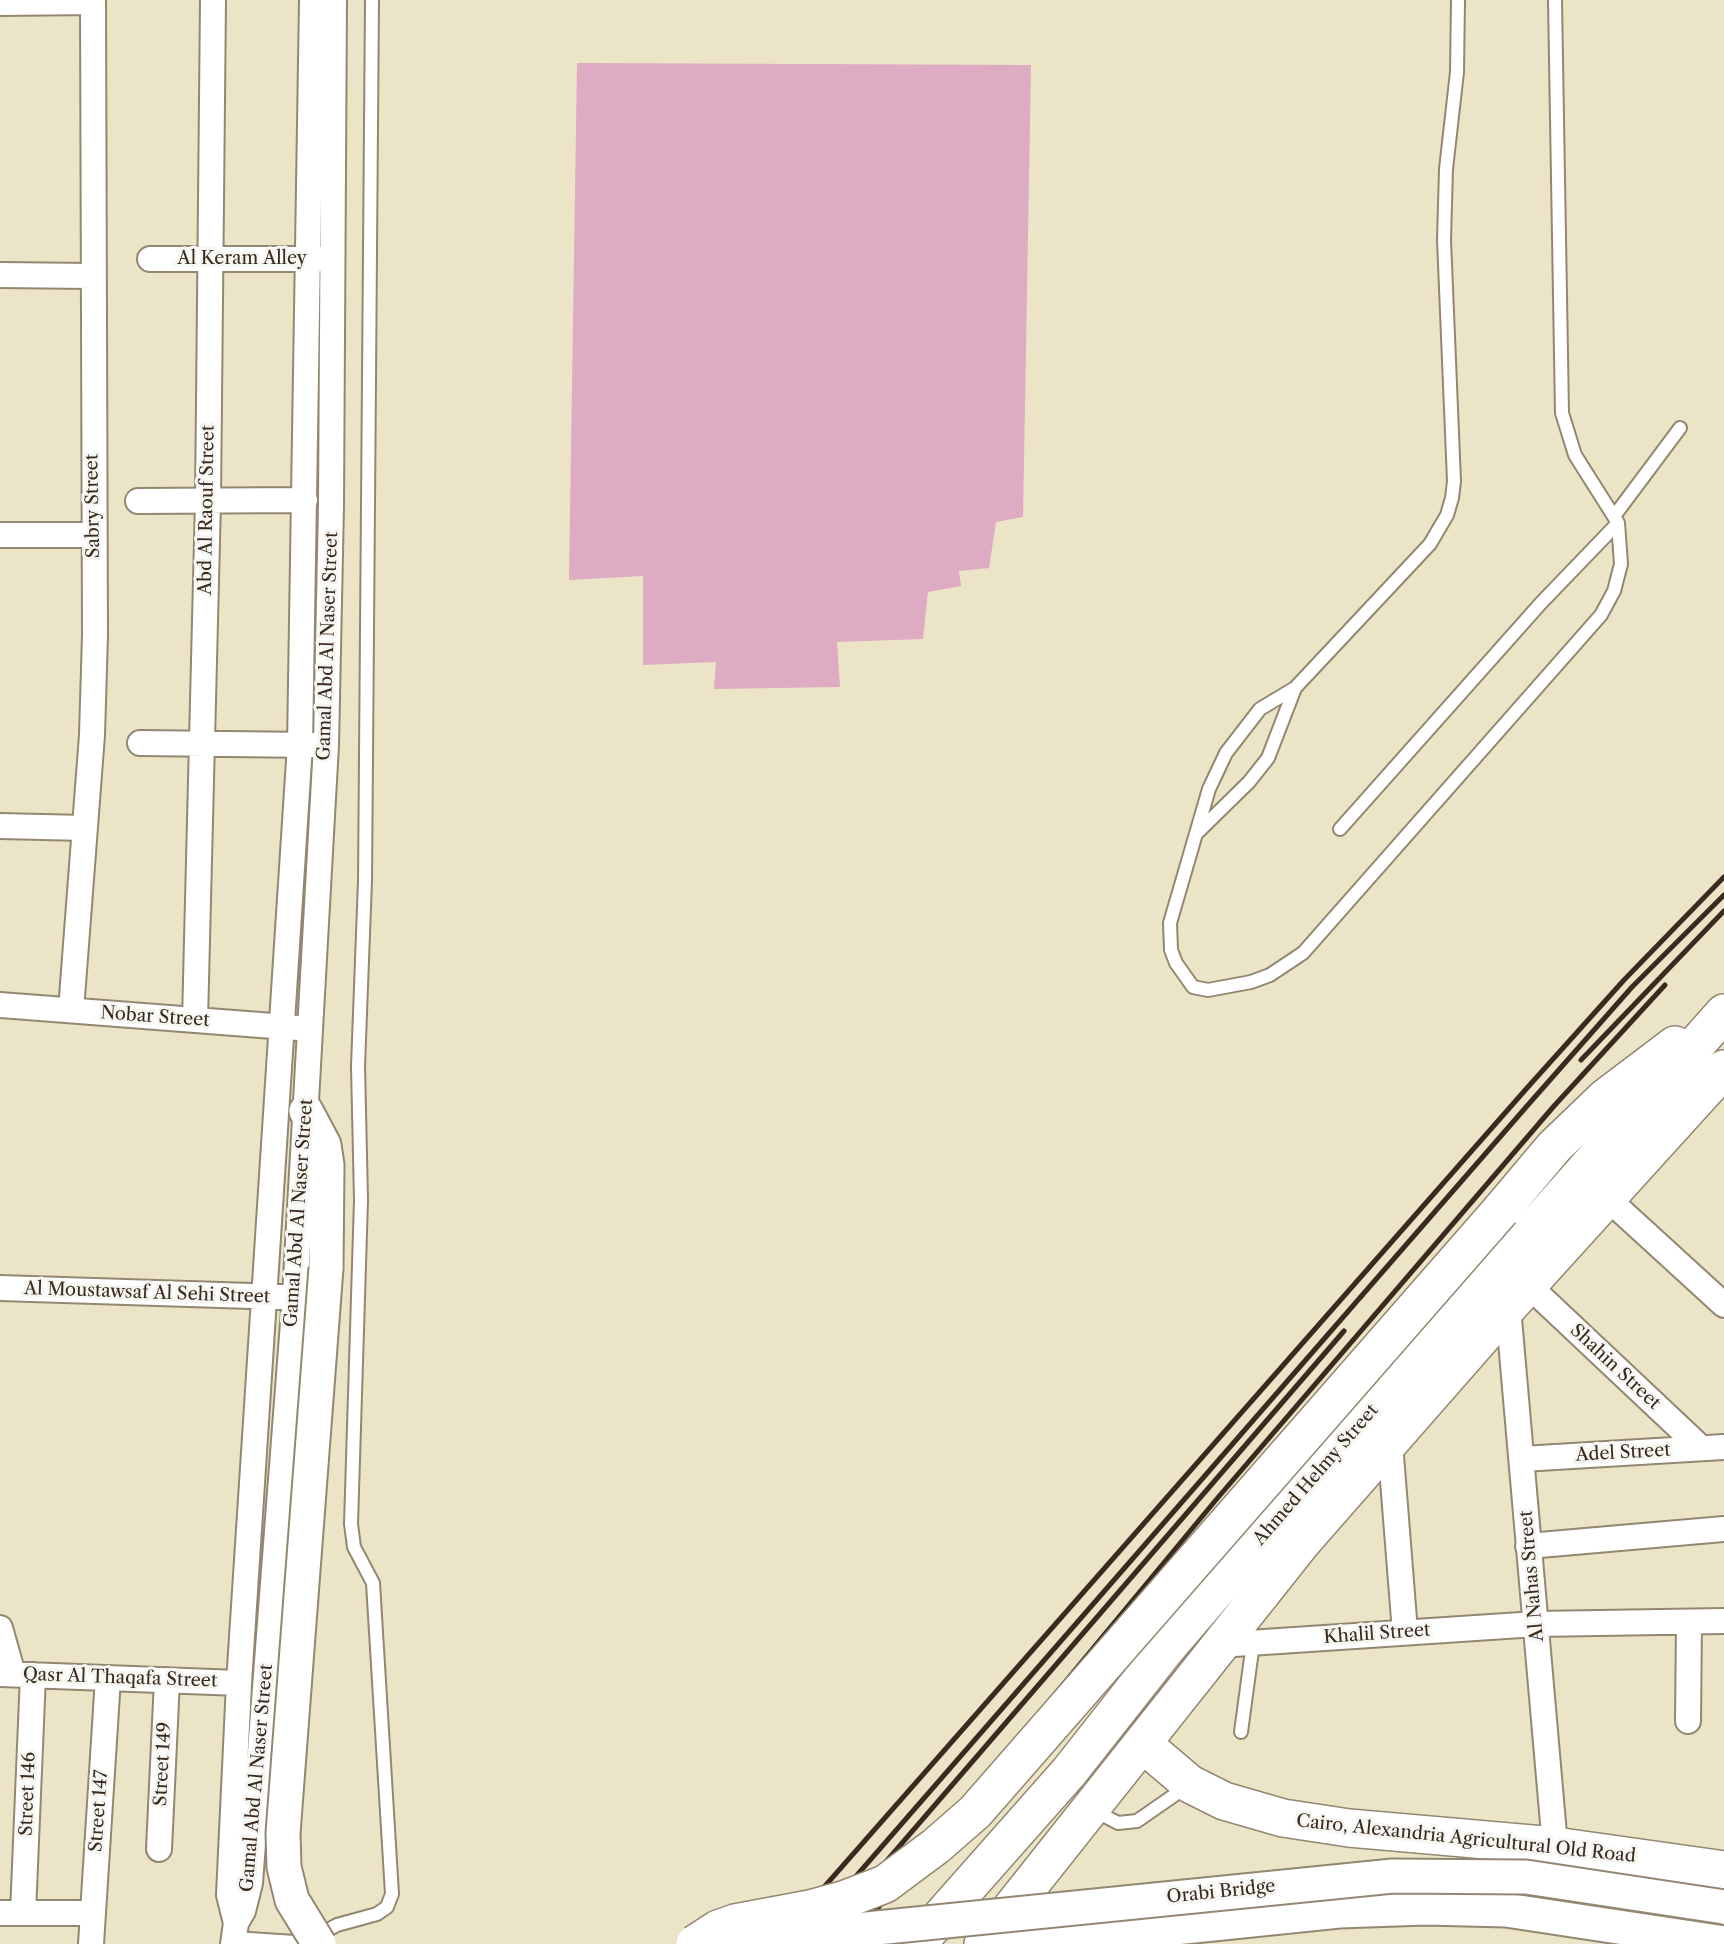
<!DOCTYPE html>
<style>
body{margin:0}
canvas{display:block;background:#ebe4c6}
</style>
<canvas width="1724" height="1944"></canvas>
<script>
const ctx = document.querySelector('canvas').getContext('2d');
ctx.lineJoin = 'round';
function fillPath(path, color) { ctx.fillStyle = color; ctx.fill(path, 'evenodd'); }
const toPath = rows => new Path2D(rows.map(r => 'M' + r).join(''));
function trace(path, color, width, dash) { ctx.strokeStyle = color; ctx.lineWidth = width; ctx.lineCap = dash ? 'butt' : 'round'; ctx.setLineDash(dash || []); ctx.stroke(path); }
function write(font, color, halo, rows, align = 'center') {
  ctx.font = font + ' "Libre Caslon Text",serif'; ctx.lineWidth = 6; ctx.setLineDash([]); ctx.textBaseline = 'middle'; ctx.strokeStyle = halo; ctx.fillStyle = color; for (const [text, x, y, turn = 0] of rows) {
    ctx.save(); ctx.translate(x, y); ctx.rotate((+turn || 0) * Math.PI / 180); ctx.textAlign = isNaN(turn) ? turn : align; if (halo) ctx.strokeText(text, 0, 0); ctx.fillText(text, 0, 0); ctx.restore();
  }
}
const building = toPath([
 [577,63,1031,65,1023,517,996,522,989,568,959,571,961,586,928,592,923,639,837,642,840,687,714,689,716,662,643,665,643,576,569,580]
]);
const service = toPath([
 [1458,0,1457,72,1446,169,1444,240,1454,481,1452,498,1447,515,1430,544,1295,688,1260,709,1226,753,1209,789,1170,923,1171,950,1176,963,1193,987,1208,990,1251,982,1270,975,1303,953,1601,615,1614,591,1621,564,1618,523,1575,455,1562,413,1555,0],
 [1615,515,1680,428],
 [1340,829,1541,603,1618,523],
 [1197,833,1249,782,1268,758,1295,688],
 [1241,1732,1253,1643],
 [1093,1810,1118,1823,1137,1821,1186,1787],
 [234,1938,295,1942,311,1939,337,1925,377,1914,387,1907,392,1894,373,1583,354,1547,351,1524,361,1200,358,1066,365,881,372,0]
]);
const minor = toPath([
 [0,3,93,2],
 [150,259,325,259],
 [0,275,91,276],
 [138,501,305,500],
 [0,535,93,535],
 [140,743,314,745],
 [0,826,85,828],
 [0,1005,299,1028],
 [71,1010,92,735,95,635,93,0],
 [195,1020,208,501,213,0],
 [1607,1198,1724,1305],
 [1528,1285,1701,1448],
 [0,1288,283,1297],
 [1508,1307,1555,1846],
 [1390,1443,1405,1632],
 [1522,1459,1724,1447],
 [1528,1546,1724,1529],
 [0,1628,13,1674],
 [1219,1645,1536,1624,1724,1621],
 [0,1674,239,1683],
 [1688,1721,1689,1622],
 [159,1849,167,1680],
 [0,1913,93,1913],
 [23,1913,33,1675],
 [236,1923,229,1895,239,1683,300,745,312,0],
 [91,1944,108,1678],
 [233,1944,236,1923,243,1911,250,1883,295,1297,326,745,331,505,334,0]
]);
const secondary = toPath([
 [306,1111,324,1145,327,1165,326,1268],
 [1021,1944,1339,1911,1426,1908,1506,1910,1724,1943]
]);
const primary = toPath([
 [1501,1210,1554,1147,1605,1098,1675,1045],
 [1144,1745,1190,1784,1224,1801,1283,1818,1349,1828,1555,1846,1724,1870],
 [917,1944,1069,1772,1165,1650,1285,1510,1724,1013],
 [983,1944,1302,1542,1508,1307,1724,1069]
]);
const rail = toPath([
 [1581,1060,1724,911],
 [774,1944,1527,1088,1624,980,1724,877],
 [797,1944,1527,1106,1632,987,1724,895],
 [815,1944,1344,1331],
 [848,1944,1215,1501,1554,1106,1665,985]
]);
const secondaryBridge = toPath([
 [319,1944,292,1900,284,1867,283,1833,326,1268],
 [718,1944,1393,1876,1526,1877,1724,1907]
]);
const primaryBridge = toPath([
 [695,1944,718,1929,735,1923,810,1909,846,1899,885,1884,936,1846,975,1812,1501,1210]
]);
const streetNames = [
 ["Al Keram Alley",242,259],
 ["Sabry Street",93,506,-91],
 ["Abd Al Raouf Street",207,510,-89],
 ["Gamal Abd Al Naser Street",328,646,-88],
 ["Nobar Street",155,1017,4],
 ["Gamal Abd Al Naser Street",299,1213,-86],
 ["Al Moustawsaf Al Sehi Street",147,1293,2],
 ["Shahin Street",1615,1367,43],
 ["Adel Street",1623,1453,-3],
 ["Ahmed Helmy Street",1316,1475,-49],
 ["Al Nahas Street",1532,1576,-95],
 ["Khalil Street",1377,1634,-4],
 ["Qasr Al Thaqafa Street",120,1678,2],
 ["Street 149",163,1764,-87],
 ["Gamal Abd Al Naser Street",257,1778,-85],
 ["Street 146",28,1794,-88],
 ["Street 147",99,1811,-86],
 ["Cairo, Alexandria Agricultural Old Road",1466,1839,6],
 ["Orabi Bridge",1221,1892,-6]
];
fillPath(building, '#ddabc2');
trace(service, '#938772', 16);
trace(minor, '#938772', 28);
trace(secondary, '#938772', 37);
trace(primary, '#938772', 40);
trace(service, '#fff', 12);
trace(minor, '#fff', 24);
trace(secondary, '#fff', 33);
trace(primary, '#fff', 37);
trace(rail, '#3b2a1e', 5);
trace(secondaryBridge, '#938772', 37, []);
trace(primaryBridge, '#938772', 40, []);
trace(secondaryBridge, '#fff', 33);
trace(primaryBridge, '#fff', 37);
write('18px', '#3b2a1e', '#f6f6f2', streetNames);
</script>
